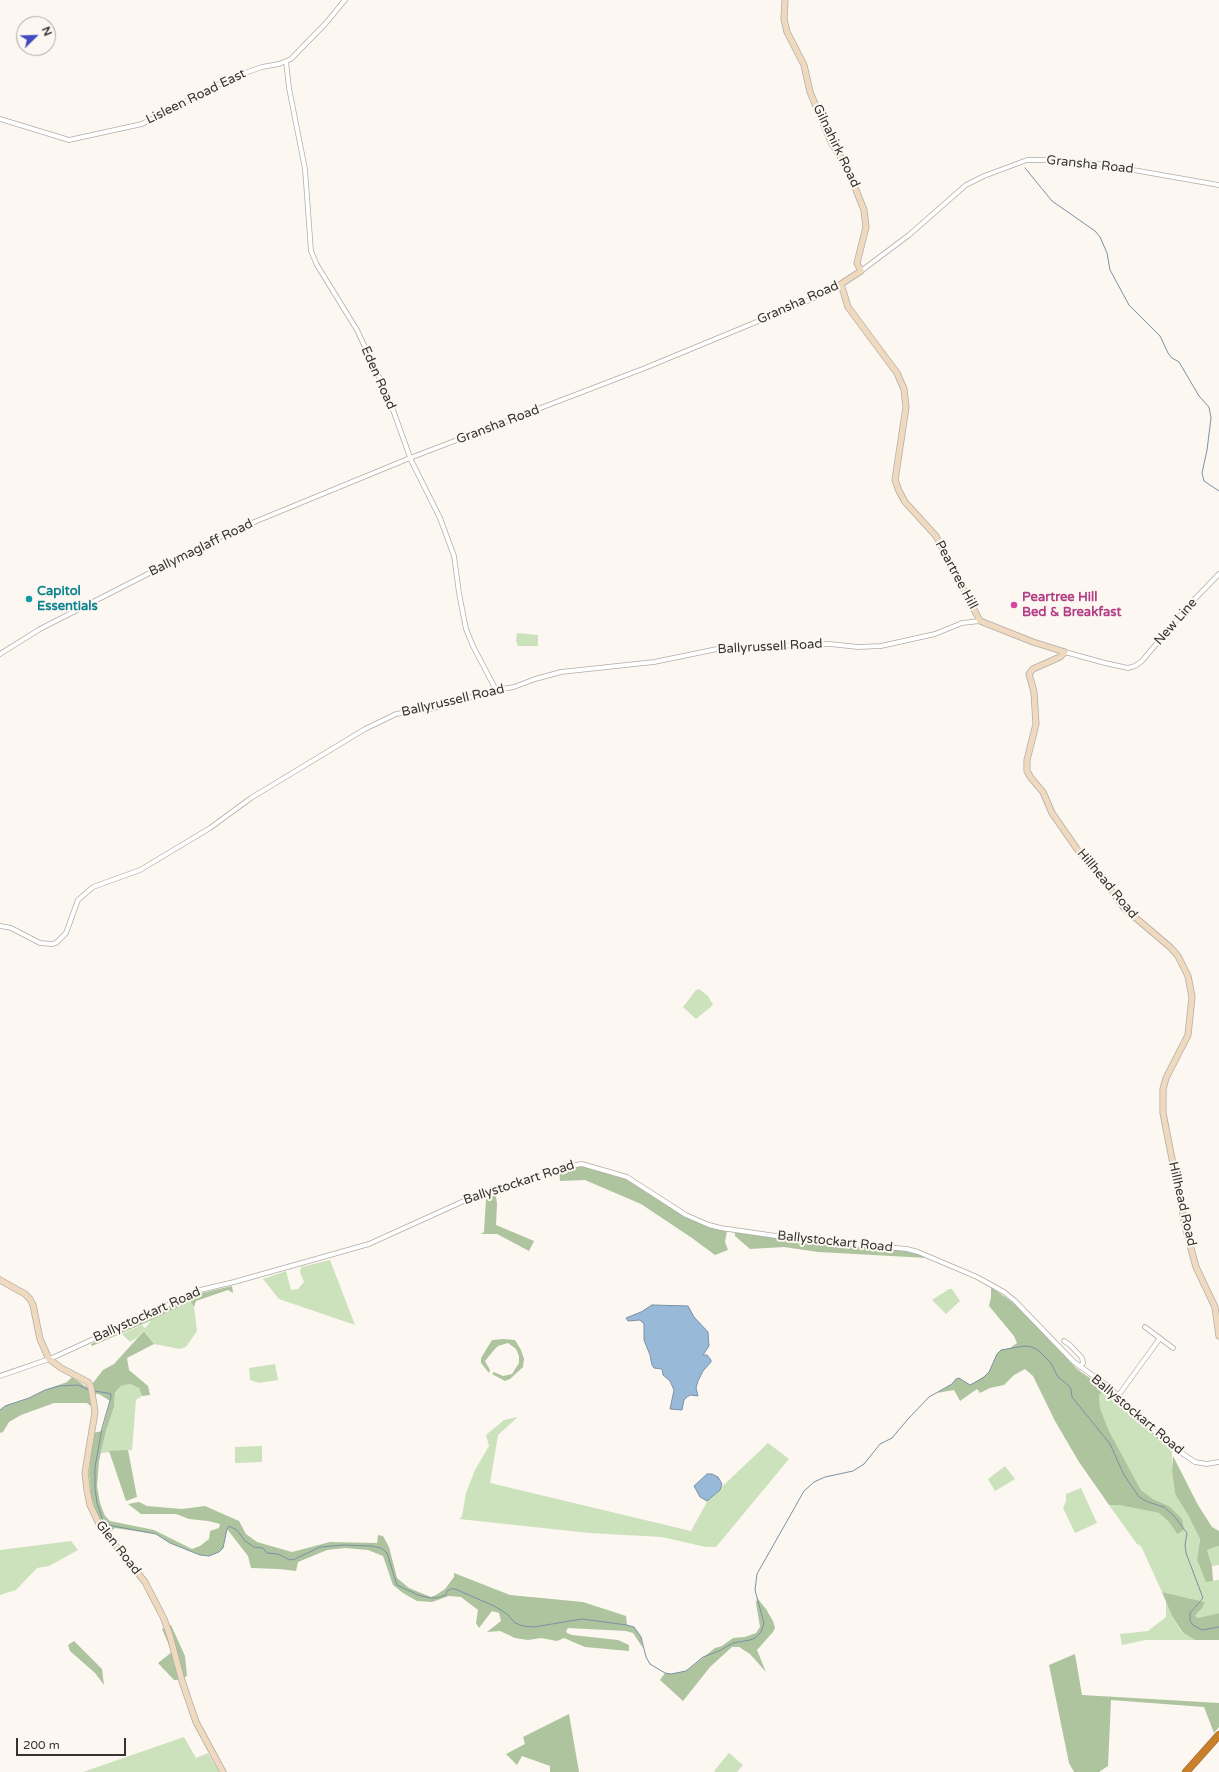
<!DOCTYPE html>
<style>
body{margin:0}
#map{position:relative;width:1219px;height:1772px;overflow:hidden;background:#fcf7f0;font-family:"Varela Round",sans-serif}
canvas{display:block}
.north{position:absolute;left:16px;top:16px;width:40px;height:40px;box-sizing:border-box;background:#fcf7f0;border:1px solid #ada9a4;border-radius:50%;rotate:67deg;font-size:11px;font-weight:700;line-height:16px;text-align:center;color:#363431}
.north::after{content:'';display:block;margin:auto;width:14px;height:18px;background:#414abe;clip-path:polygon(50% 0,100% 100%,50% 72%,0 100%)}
.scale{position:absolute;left:16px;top:1738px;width:110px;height:18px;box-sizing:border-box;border:2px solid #363431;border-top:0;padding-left:5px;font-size:12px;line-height:14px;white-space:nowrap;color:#363431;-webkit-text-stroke:3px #fcf7f0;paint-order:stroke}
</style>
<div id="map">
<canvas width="1219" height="1772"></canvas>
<div class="north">N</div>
<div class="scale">200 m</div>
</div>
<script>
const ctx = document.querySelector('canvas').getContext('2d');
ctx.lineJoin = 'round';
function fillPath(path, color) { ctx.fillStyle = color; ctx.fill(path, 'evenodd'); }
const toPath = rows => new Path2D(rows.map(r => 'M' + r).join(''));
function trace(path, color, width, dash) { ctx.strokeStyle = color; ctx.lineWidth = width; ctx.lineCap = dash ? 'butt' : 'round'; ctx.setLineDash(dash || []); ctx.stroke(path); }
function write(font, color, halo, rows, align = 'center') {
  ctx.font = font + ' "Varela Round",sans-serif'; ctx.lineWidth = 4; ctx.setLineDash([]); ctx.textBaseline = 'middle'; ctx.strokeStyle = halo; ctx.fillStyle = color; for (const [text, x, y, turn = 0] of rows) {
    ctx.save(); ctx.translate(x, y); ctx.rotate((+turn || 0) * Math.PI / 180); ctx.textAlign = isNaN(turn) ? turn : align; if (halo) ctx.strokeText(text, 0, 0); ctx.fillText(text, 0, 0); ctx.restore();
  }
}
const green = toPath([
 [517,633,538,635,538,646,518,646,516,641],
 [699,989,708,996,713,1005,696,1019,683,1007,696,990],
 [330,1260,355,1325,279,1299,263,1279,286,1271,291,1290,298,1289,304,1282,300,1272,301,1267],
 [949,1289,952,1289,960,1301,946,1314,932,1300],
 [190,1301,194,1307,197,1331,186,1347,180,1349,154,1344,144,1330,138,1337,130,1342,122,1334,142,1325,145,1328,152,1320],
 [275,1364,278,1380,259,1383,250,1380,249,1368],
 [130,1384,139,1388,142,1396,136,1400,132,1450,101,1453,106,1431,114,1407,115,1394,121,1386],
 [1109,1387,1116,1399,1172,1450,1172,1471,1175,1494,1188,1515,1200,1539,1197,1560,1206,1581,1219,1580,1219,1613,1198,1618,1195,1616,1203,1607,1205,1602,1162,1592,1141,1546,1137,1544,1109,1505,1119,1505,1159,1513,1169,1522,1177,1534,1169,1506,1153,1499,1141,1490,1109,1431,1100,1408,1099,1395],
 [518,1417,498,1435,490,1483,691,1531,708,1500,768,1443,789,1459,716,1547,706,1547,662,1537,590,1533,459,1519,462,1516,466,1493,475,1470,489,1446,486,1435,504,1420],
 [262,1446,262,1462,235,1463,235,1447],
 [1005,1466,1015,1479,995,1491,988,1479],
 [1081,1488,1097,1523,1075,1533,1063,1508,1066,1501,1066,1494],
 [71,1541,78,1550,49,1566,37,1568,16,1590,0,1595,0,1550],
 [1219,1546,1219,1565,1212,1566,1207,1550],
 [1166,1601,1172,1616,1182,1633,1195,1640,1145,1640,1122,1645,1120,1634,1148,1631,1166,1617],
 [184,1737,196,1758,208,1753,219,1772,83,1772],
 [729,1753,743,1765,737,1772,715,1772,714,1771]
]);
const forest = toPath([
 [587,1165,627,1177,685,1216,708,1227,727,1231,725,1242,728,1250,715,1255,692,1238,641,1204,585,1180,560,1181,559,1169],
 [495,1189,497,1204,496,1225,534,1241,529,1251,497,1234,481,1234,484,1232,486,1199,484,1193],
 [735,1232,907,1251,917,1253,928,1258,818,1252,784,1247,750,1249,735,1236],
 [232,1286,233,1293,228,1290,196,1301,194,1307,190,1301,152,1320,92,1346,91,1344,197,1294],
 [991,1287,1016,1305,1078,1370,1106,1389,1099,1395,1100,1408,1109,1431,1141,1490,1153,1499,1169,1506,1182,1519,1184,1530,1177,1534,1169,1522,1159,1513,1119,1505,1109,1505,1079,1462,1055,1421,1033,1376,1025,1369,1014,1375,1004,1385,990,1388,980,1393,977,1389,960,1401,954,1390,937,1393,952,1384,956,1379,959,1378,970,1385,986,1375,989,1372,997,1354,1001,1350,1010,1348,1017,1343,1014,1336,989,1306,991,1297],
 [144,1331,154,1344,127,1358,129,1370,148,1386,150,1395,142,1396,139,1388,130,1384,121,1386,115,1393,114,1407,106,1431,99,1461,97,1486,100,1503,105,1516,110,1521,154,1530,192,1549,200,1546,209,1539,210,1531,219,1528,220,1524,208,1521,189,1519,176,1514,141,1514,128,1504,139,1502,147,1506,182,1509,205,1506,239,1521,246,1534,257,1542,292,1552,330,1542,377,1543,378,1535,383,1536,389,1547,397,1578,409,1588,431,1597,436,1595,445,1589,454,1577,454,1573,510,1595,583,1602,626,1616,627,1625,634,1627,641,1637,643,1648,633,1633,626,1631,568,1628,566,1631,567,1633,572,1635,618,1640,629,1645,629,1651,585,1647,564,1638,557,1641,541,1638,528,1640,515,1638,500,1631,487,1632,501,1621,499,1613,492,1611,479,1628,476,1623,478,1610,461,1597,449,1596,432,1602,417,1601,403,1593,393,1585,383,1556,368,1550,345,1548,327,1550,298,1562,296,1571,279,1569,251,1568,248,1556,227,1529,223,1548,219,1552,209,1556,200,1555,170,1543,156,1534,115,1528,109,1532,103,1524,96,1512,91,1495,89,1473,93,1433,102,1431,110,1401,99,1394,94,1394,93,1383,103,1370,114,1364],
 [503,1339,515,1340,521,1350,524,1359,523,1367,510,1379,505,1381,492,1374,494,1372,503,1376,512,1374,519,1363,519,1356,516,1349,508,1343,498,1346,494,1350,485,1361,490,1370,489,1373,481,1363,481,1358,492,1340],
 [72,1377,88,1388,93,1408,87,1403,54,1403,21,1415,9,1422,3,1432,0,1433,0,1410,5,1406,29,1398,45,1390,67,1382],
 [128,1450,137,1497,126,1501,109,1451],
 [1173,1456,1198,1505,1212,1527,1219,1531,1219,1546,1207,1550,1212,1566,1213,1581,1206,1582,1197,1560,1200,1539,1188,1515,1175,1494,1172,1471],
 [1162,1592,1205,1602,1203,1607,1195,1616,1198,1618,1219,1613,1219,1640,1195,1640,1183,1633,1172,1616],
 [757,1598,766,1609,773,1621,775,1628,773,1632,757,1650,766,1672,750,1654,739,1647,732,1647,710,1667,683,1701,660,1680,665,1673,671,1674,686,1671,715,1648,722,1646,733,1638,745,1637,756,1633,760,1627,756,1603],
 [171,1625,185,1656,187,1676,177,1680,174,1680,158,1663,172,1652,162,1629],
 [74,1641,102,1669,104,1685,95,1673,70,1651,68,1645],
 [1075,1654,1082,1695,1219,1703,1219,1727,1214,1733,1204,1707,1111,1700,1108,1766,1099,1772,1074,1772,1069,1763,1049,1665],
 [569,1714,579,1772,550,1772,550,1766,522,1756,517,1765,506,1754,525,1744,523,1737]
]);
const water = toPath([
 [652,1305,688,1306,694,1317,708,1332,709,1346,703,1355,707,1355,711,1360,711,1362,703,1371,698,1381,696,1388,698,1396,690,1395,687,1397,684,1400,682,1410,670,1409,674,1390,670,1381,663,1375,662,1369,654,1368,652,1365,650,1355,644,1340,644,1324,640,1320,628,1321,626,1318,641,1312,652,1305],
 [707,1474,712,1474,718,1477,722,1484,720,1490,707,1501,700,1497,694,1486,707,1474]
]);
const stream = toPath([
 [1025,168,1052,201,1095,231,1100,237,1107,253,1110,270,1129,305,1160,336,1168,353,1172,358,1179,362,1199,396,1209,407,1211,418,1207,450,1202,473,1204,481,1219,491],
 [94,1391,107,1393,111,1394,111,1397,102,1428,95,1467,95,1489,97,1503,103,1521,108,1525,156,1534,170,1543,200,1555,209,1556,219,1552,223,1548,227,1529,229,1526,237,1530,245,1541,254,1547,263,1548,267,1553,278,1554,290,1560,295,1559,320,1547,344,1545,371,1546,381,1548,387,1553,397,1585,418,1595,430,1598,436,1598,446,1595,447,1591,451,1589,455,1589,494,1606,507,1614,515,1623,523,1626,534,1627,582,1619,627,1625,634,1627,641,1637,646,1657,650,1664,665,1673,671,1674,686,1671,703,1657,719,1651,733,1643,750,1640,755,1638,761,1632,764,1623,755,1590,757,1574,804,1491,814,1482,825,1477,853,1471,864,1464,880,1444,892,1438,908,1419,929,1397,952,1384,956,1379,959,1378,970,1385,983,1378,989,1372,997,1354,1001,1350,1025,1346,1032,1347,1038,1350,1051,1363,1058,1377,1068,1385,1071,1389,1072,1397,1110,1444,1124,1475,1139,1497,1148,1502,1164,1507,1174,1516,1187,1533,1185,1545,1186,1553,1203,1598,1190,1613,1190,1621,1193,1625,1202,1630,1219,1627],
 [0,1410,5,1406,29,1398,45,1390,59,1386,78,1385,89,1390]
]);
const street = toPath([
 [286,61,289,88,305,169,311,251,317,265,357,330,388,396,411,460,440,518,454,556,459,593,466,629,473,646,496,690],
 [0,119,69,140,142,124,233,77,262,67,279,64,291,59,326,23,345,0],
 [861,271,909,235,966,185,984,176,1027,160,1049,160,1099,164,1219,185],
 [1065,652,1105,663,1128,668,1135,666,1142,661,1189,605,1219,574],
 [0,654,40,629,230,532,410,458,645,368,812,299,841,284],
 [0,926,11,928,40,943,52,944,56,943,66,933,78,900,93,887,140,870,210,828,251,798,365,729,396,714,430,709,496,690,514,687,535,679,561,672,654,662,722,648,830,644,858,647,881,646,935,634,962,623,980,621],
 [1145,1327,1173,1348],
 [1064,1341,1070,1345,1082,1358,1083,1363,1080,1367],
 [0,1376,52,1358,172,1303,196,1291,234,1282,369,1244,466,1200,569,1166,582,1164,627,1177,686,1215,709,1225,721,1228,790,1238,907,1249,918,1252,977,1277,1004,1292,1015,1301,1074,1362,1109,1387,1158,1435,1173,1447,1195,1462,1207,1464,1219,1462],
 [1118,1396,1160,1338]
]);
const secondary = toPath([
 [785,0,784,19,787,32,804,65,810,92,831,142,846,165,864,210,866,227,857,263,861,271,841,284,848,307,897,373,904,389,906,407,895,480,899,491,905,502,936,536,980,621,1033,642,1065,652,1060,657,1033,669,1029,674,1034,692,1036,724,1027,760,1027,771,1031,778,1043,792,1052,813,1077,849,1102,877,1124,908,1170,947,1178,956,1188,976,1192,997,1188,1035,1166,1078,1163,1089,1163,1113,1186,1230,1196,1267,1215,1307,1219,1336],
 [0,1280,25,1294,30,1299,33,1305,40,1339,49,1359,61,1368,88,1382,91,1387,95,1412,85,1473,87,1490,90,1505,100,1526,145,1582,164,1619,170,1636,182,1681,196,1722,223,1772]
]);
const highway = toPath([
 [1186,1772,1219,1735]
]);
const markers = [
 [29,599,4,"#0f9aa8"],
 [1014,605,4,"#d1479c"]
];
const streetNames = [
 ["Lisleen Road East",196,97,-26],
 ["Gilnahirk Road",836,146,64],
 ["Gransha Road",1090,165,6],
 ["Gransha Road",798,303,-24],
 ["Eden Road",378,378,66],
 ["Gransha Road",498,425,-21],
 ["Ballymaglaff Road",201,548,-26],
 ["Peartree Hill",956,575,62],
 ["New Line",1176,622,-49],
 ["Ballyrussell Road",770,647,-3],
 ["Ballyrussell Road",453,701,-13],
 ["Hillhead Road",1107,884,50],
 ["Ballystockart Road",519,1183,-18],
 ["Hillhead Road",1182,1204,77],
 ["Ballystockart Road",835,1242,6],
 ["Ballystockart Road",147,1315,-24],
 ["Ballystockart Road",1137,1415,40],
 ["Glen Road",118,1548,52]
];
const cultureNames = [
 ["Capitol",37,592],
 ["Essentials",37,607]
];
const hotelNames = [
 ["Peartree Hill",1022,598],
 ["Bed & Breakfast",1022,613]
];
fillPath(green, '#cbe2bc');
fillPath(forest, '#adc49f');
fillPath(water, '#99b9d8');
trace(water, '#7b91a6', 1);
trace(stream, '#7b91a6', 1);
trace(street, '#b2ada7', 5.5);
trace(secondary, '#b2ada7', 7);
trace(highway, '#96652d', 8);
trace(street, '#fff', 4);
trace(secondary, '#efd9bf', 5.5);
trace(highway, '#ca7f2b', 7);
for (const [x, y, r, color] of markers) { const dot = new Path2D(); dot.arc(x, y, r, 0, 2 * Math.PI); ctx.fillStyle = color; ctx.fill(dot); trace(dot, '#fcf7f0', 1.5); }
write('13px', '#363431', '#fcf7f0', streetNames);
write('bold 13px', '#0d838f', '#fcf7f0', cultureNames, 'left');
write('bold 13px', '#b23c85', '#fcf7f0', hotelNames, 'left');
</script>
